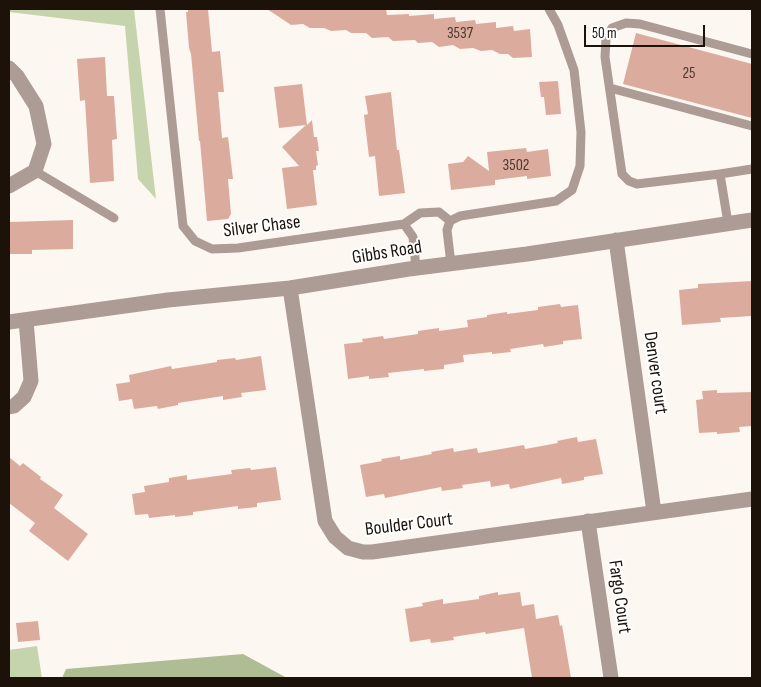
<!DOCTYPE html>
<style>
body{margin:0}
#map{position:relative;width:761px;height:687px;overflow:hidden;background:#fdf7f2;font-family:"Sofia Sans Condensed",sans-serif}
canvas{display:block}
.frame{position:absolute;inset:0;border:10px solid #1c1209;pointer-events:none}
.scale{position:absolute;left:584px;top:25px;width:121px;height:22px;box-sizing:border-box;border:2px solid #1c1209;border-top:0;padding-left:6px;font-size:15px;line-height:18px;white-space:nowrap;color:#1c1209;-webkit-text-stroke:4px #fff;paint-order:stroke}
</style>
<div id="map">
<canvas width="761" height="687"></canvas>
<div class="frame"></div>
<div class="scale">50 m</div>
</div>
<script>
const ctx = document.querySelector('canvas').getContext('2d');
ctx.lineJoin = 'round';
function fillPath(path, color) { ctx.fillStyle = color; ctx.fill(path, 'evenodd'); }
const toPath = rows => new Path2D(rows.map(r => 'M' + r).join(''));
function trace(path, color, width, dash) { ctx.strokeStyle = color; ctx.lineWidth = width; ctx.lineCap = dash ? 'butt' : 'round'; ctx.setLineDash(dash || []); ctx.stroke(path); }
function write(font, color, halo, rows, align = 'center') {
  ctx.font = font + ' "Sofia Sans Condensed",sans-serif'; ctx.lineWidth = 4; ctx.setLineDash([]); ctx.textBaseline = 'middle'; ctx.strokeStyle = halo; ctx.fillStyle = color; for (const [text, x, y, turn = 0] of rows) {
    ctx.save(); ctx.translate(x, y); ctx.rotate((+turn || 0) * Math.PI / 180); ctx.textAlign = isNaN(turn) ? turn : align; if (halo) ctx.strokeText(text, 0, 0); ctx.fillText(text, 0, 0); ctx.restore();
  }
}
const green = toPath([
 [9,9,134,9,156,199,138,179,125,26,9,12],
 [37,646,42,678,9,678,9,650]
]);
const forest = toPath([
 [243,654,287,678,62,678,66,669]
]);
const building = toPath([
 [188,9,208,9,212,52,220,51,224,92,218,92,222,138,228,137,233,179,228,179,231,214,228,219,207,221,200,141,199,141,191,54,189,48,186,12,188,12],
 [267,9,386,9,387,15,409,14,409,16,434,14,434,19,455,17,456,22,475,20,476,24,496,22,496,28,513,26,514,31,530,29,532,57,513,58,508,54,500,54,492,50,481,51,473,48,460,49,453,45,439,47,432,42,418,43,415,40,393,41,388,37,372,38,366,33,351,33,346,30,331,31,324,28,310,28,303,24,291,25],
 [636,33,752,64,752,118,623,84],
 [105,57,107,96,114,96,117,139,112,140,114,181,90,183,85,100,80,101,77,59],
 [558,81,561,114,546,115,544,97,541,97,539,82],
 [302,84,307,125,312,120,314,137,317,137,319,151,316,151,318,165,316,166,316,170,313,170,317,205,287,209,282,168,299,166,282,147,306,125,279,128,274,87],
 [391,92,397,150,399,150,405,193,379,196,375,156,369,157,364,115,368,114,365,96],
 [526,148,527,152,548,149,551,176,527,179,527,176,495,180,495,185,451,190,448,164,463,162,468,156,489,171,487,152],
 [73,220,73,249,32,250,32,254,9,254,9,222],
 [752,281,752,316,720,318,721,322,682,325,679,290,698,288,698,284],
 [560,304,561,307,578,305,582,339,563,341,563,344,544,347,543,344,510,349,511,352,492,354,492,352,463,355,464,362,444,365,444,369,424,371,424,369,388,373,389,377,369,379,369,376,348,379,344,344,363,342,362,339,383,336,384,339,418,334,418,331,439,328,439,331,468,327,467,320,487,317,487,315,507,312,507,314,538,310,538,307],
 [261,356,266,390,241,393,242,397,223,400,223,396,178,403,178,405,158,409,157,406,134,409,132,399,119,401,116,384,130,382,129,375,171,366,172,369,217,362,217,360,235,358,236,360],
 [717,390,717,393,752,392,752,426,739,427,740,432,717,434,717,432,699,433,696,400,703,399,702,391],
 [577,437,578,442,596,439,603,474,584,477,584,480,562,484,561,478,510,489,509,484,491,487,490,481,462,485,463,488,442,491,441,487,385,498,384,494,366,497,360,465,382,461,381,459,400,456,400,460,432,454,431,452,453,448,454,452,477,448,478,453,524,445,525,449,558,443,557,441],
 [9,457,20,466,23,463,41,477,40,479,63,495,54,508,88,534,68,561,29,531,35,523,9,503],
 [276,467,281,500,257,503,257,507,238,509,238,506,193,512,193,515,175,517,175,515,149,518,148,514,135,515,132,494,145,492,144,486,169,482,169,478,187,475,187,480,232,474,231,470,250,468,251,470],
 [498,592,498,595,520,592,522,606,534,604,536,619,558,615,560,626,562,625,571,678,532,678,524,628,486,634,485,632,453,637,454,640,431,643,430,639,410,642,405,609,423,606,422,603,443,599,443,604,479,599,479,596],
 [38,621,40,640,18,642,16,623]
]);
const lane = toPath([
 [160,9,183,226,195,241,212,249,238,248,404,224,413,237,416,268],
 [610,88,752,126],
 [35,171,114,218],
 [720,174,752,169],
 [728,223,720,174,637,184,629,181,622,174,605,57,606,39,612,28,626,23,640,24,752,54],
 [404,224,420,213,439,212,450,221],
 [451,264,447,230,450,221,460,216,556,201,572,190,580,166,581,132,574,70,558,25,549,9]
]);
const street = toPath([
 [9,68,17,76,36,106,44,144,35,171,9,186],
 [616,240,654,512],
 [290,288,325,521,335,537,348,548,363,552,372,552,752,499],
 [9,322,168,300,290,288,409,269,527,254,752,220],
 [9,407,14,406,24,397,31,381,26,320],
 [588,521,611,678]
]);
const numberNames = [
 ["3537",460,34],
 ["25",689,74],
 ["3502",516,166]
];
const streetNames = [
 ["Silver Chase",262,227,-7],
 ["Gibbs Road",387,253,-9],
 ["Denver court",655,373,82],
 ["Boulder Court",409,525,-7],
 ["Fargo Court",619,597,82]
];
fillPath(green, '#c6d4ad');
fillPath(forest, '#aebd93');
fillPath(building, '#dbac9d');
trace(lane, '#ac9c95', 9);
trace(street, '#ac9c95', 15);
write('16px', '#4c382e', null, numberNames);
write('19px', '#1c1209', '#fff', streetNames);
</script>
